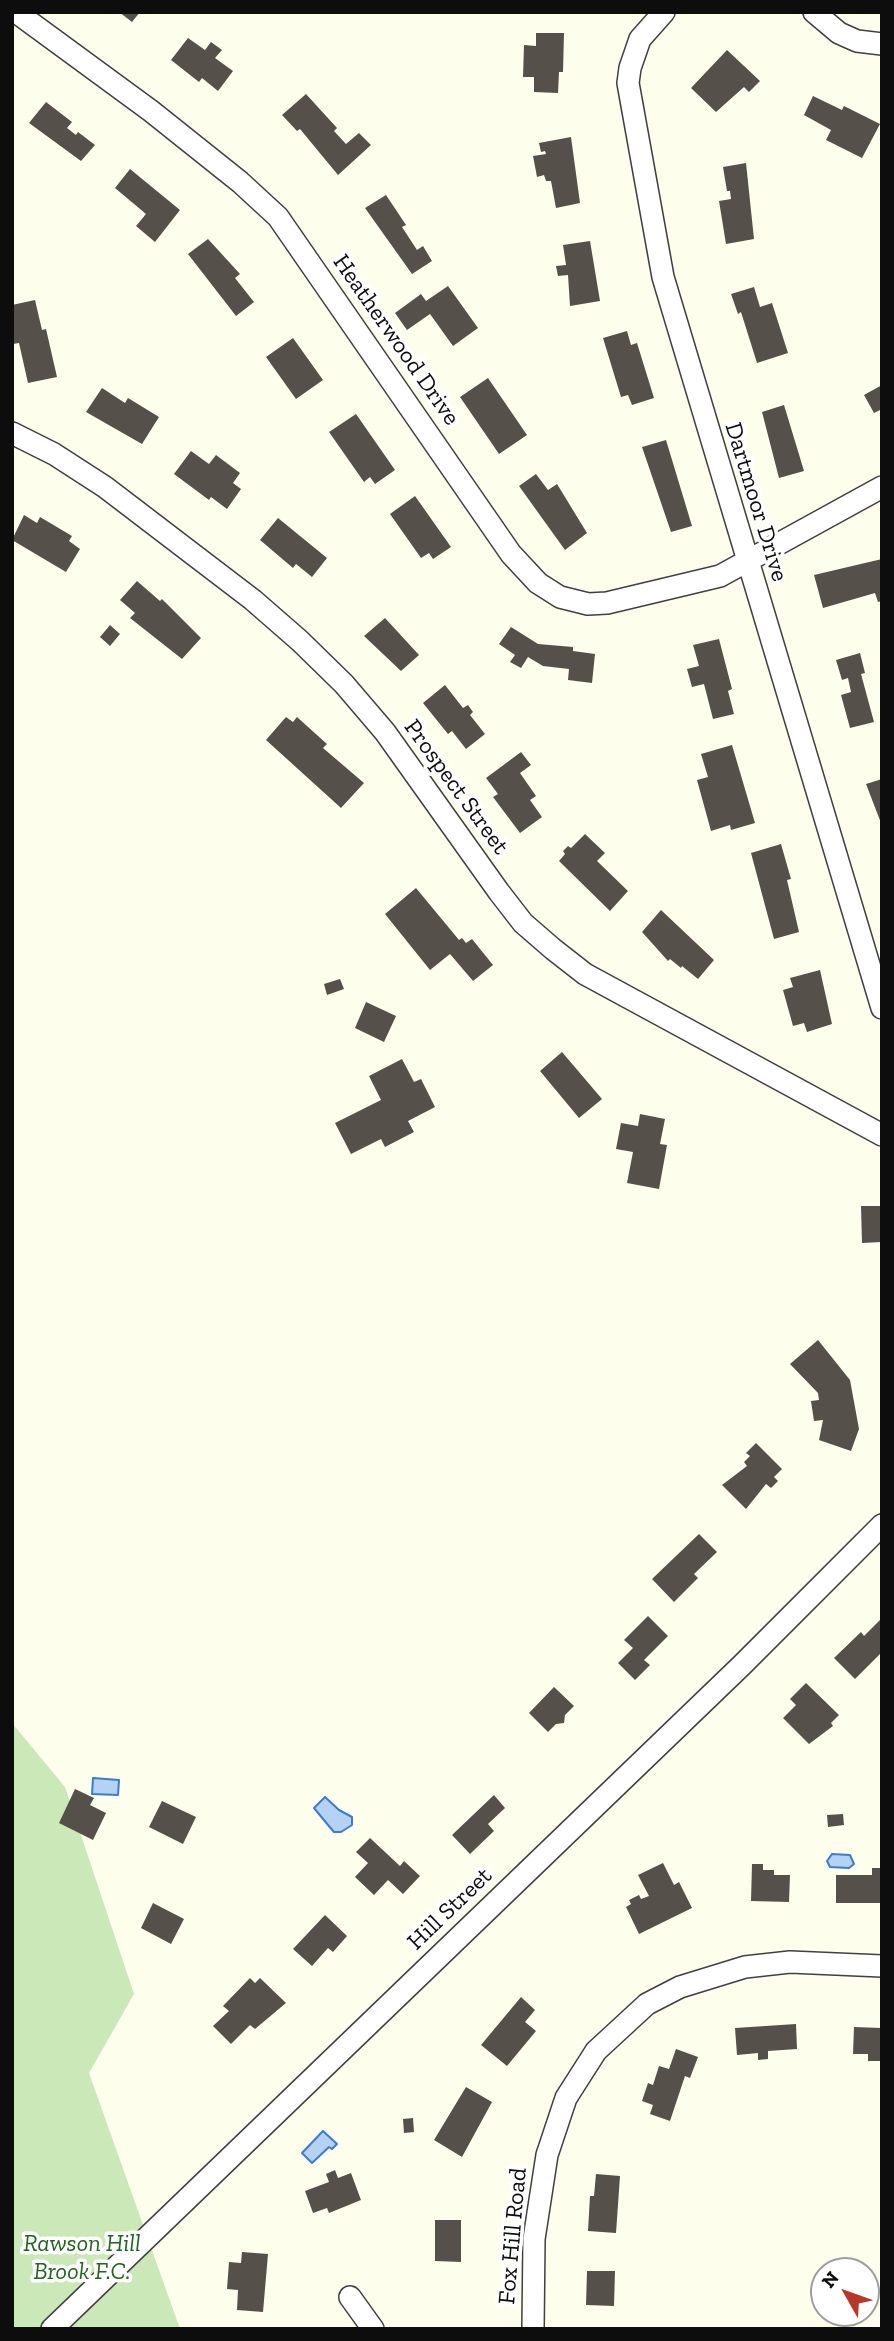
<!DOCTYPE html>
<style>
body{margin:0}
#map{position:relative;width:894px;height:2341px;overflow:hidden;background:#fefeed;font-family:"Zilla Slab",serif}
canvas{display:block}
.frame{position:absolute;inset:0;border:14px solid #0d0d0d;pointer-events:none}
.north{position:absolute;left:810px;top:2257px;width:70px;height:70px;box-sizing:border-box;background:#fff;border:2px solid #9e9e9e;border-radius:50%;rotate:310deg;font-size:19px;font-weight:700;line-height:28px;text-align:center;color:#0d0d0d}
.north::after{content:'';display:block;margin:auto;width:24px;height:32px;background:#b83729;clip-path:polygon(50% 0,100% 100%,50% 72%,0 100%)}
</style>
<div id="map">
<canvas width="894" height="2341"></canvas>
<div class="frame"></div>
<div class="north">N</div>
</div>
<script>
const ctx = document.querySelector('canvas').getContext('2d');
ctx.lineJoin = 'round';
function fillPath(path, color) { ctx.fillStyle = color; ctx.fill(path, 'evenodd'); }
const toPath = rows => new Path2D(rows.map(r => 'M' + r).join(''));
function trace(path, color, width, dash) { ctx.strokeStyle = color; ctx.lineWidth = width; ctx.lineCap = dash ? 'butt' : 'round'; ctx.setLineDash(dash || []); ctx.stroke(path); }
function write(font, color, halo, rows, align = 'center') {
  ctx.font = font + ' "Zilla Slab",serif'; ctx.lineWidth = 7; ctx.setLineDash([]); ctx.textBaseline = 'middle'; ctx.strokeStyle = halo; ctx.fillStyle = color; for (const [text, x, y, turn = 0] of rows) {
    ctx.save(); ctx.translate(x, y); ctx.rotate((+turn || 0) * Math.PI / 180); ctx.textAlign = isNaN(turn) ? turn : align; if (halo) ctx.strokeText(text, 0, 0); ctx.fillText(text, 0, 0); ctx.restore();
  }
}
const green = toPath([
 [12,1723,65,1787,134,1994,89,2073,180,2329,12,2329]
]);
const water = toPath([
 [93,1778,119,1780,118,1795,92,1794,93,1778],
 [325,1797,339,1810,352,1817,352,1825,341,1832,334,1832,328,1825,314,1808,325,1797],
 [832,1854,850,1855,854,1864,849,1868,830,1867,827,1861,832,1854],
 [323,2131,337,2144,332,2149,329,2147,312,2163,302,2153,323,2131]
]);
const building = toPath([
 [119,12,140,12,132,22],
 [536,33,564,33,563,72,559,72,558,93,534,92,534,77,523,77,524,45,536,46],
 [188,38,205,50,211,42,222,50,215,58,233,71,218,91,202,78,199,82,171,60],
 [727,50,760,81,749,92,744,87,716,112,691,88],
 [306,94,337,128,334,131,346,144,359,133,371,145,338,175,300,129,297,131,282,115],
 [813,96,842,110,844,106,880,124,862,158,826,140,831,130,804,115],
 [46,102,72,122,67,128,76,135,78,132,95,145,81,161,29,123],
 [571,137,580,203,556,208,551,181,546,181,544,175,537,177,533,156,546,154,545,151,541,152,539,143],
 [746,163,754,239,726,244,719,201,731,199,730,191,727,191,723,167],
 [130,169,180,210,155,242,136,226,146,214,115,188],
 [386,195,406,225,402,227,417,250,423,246,432,261,412,274,365,208],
 [208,239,240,274,235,278,254,302,236,316,188,254],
 [590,241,600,301,570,306,568,275,558,276,556,266,566,265,563,245],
 [448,286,478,328,453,346,430,314,407,330,395,313,421,294,426,301],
 [754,287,760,307,772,303,788,353,757,363,741,312,738,314,731,294],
 [35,300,42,330,46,329,57,377,28,383,19,343,13,344,12,340,12,305],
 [627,331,631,345,637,343,654,398,632,405,628,395,621,397,603,338],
 [293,338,323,380,296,399,266,357],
 [488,378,527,435,499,454,460,397],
 [882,385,882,409,874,413,864,395],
 [102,388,125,403,128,398,159,417,142,444,86,412],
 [784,405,804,471,779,478,762,412],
 [356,414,395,470,375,484,370,477,364,482,329,432],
 [666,440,692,526,671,532,642,447],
 [191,451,209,464,216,455,240,473,233,483,241,489,227,509,211,497,209,500,174,474],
 [536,474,548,490,557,484,587,533,565,550,519,486],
 [415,496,451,547,433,559,429,553,421,558,390,514],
 [24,515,37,523,40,517,72,536,69,541,80,549,66,572,12,540],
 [278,518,327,558,312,577,296,564,293,568,260,540],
 [882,559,882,601,878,602,875,593,823,608,814,575],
 [137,581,160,601,162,599,201,638,182,659,130,618,135,613,120,600],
 [385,618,419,655,401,671,364,636],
 [110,625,120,634,110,646,100,637],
 [511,627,538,644,573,647,573,651,595,654,592,683,568,680,569,669,543,666,528,657,521,668,510,662,515,655,499,644],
 [719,639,732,689,728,691,734,714,713,719,704,684,692,687,687,669,699,666,693,645],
 [860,653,865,673,861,674,874,722,850,728,841,695,851,692,848,678,842,680,836,660],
 [445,685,463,708,468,705,473,712,470,715,485,734,466,749,452,731,448,734,423,703],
 [286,717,293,722,297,717,327,744,323,748,364,783,341,808,266,740],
 [732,745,755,823,731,830,730,825,711,831,697,780,708,777,701,754],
 [521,752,531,765,520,773,536,796,530,800,542,817,520,833,493,797,498,794,486,778],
 [882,779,882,823,881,823,866,784],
 [585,834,605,853,597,861,628,891,610,911,559,861,565,854,563,851,568,846,571,848],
 [781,844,791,879,787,880,799,932,774,939,751,853],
 [416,888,459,940,462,938,466,943,472,939,493,965,473,981,450,954,430,970,385,914],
 [661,910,714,960,698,979,682,966,681,968,670,959,668,961,642,932],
 [820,970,832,1024,807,1032,804,1023,793,1026,783,990,793,987,790,978],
 [340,979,344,989,327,995,324,984],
 [366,1002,396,1016,384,1042,355,1028],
 [562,1052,602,1099,579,1118,540,1071],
 [402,1059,414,1082,421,1079,435,1107,408,1121,414,1132,385,1147,381,1139,351,1154,335,1123,381,1100,369,1076],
 [640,1114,665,1119,660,1144,667,1145,659,1189,627,1183,633,1152,616,1149,621,1123,638,1126],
 [861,1206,882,1206,882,1242,862,1243],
 [818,1340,850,1380,859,1429,851,1451,819,1440,823,1420,814,1421,811,1401,819,1400,818,1393,790,1364],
 [756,1443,782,1469,774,1477,778,1481,771,1488,766,1484,746,1509,722,1485,747,1466,744,1462,750,1456,746,1453],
 [699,1534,717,1552,694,1574,698,1578,674,1602,652,1579],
 [648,1616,668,1636,644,1660,650,1665,635,1680,618,1663,633,1648,624,1640],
 [882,1618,882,1652,855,1679,834,1658,861,1632,864,1636],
 [806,1683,839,1715,831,1723,833,1726,809,1744,783,1718,796,1705,790,1699],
 [554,1687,574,1706,565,1715,564,1723,556,1724,548,1732,529,1713],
 [75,1789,94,1798,90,1805,106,1813,93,1840,59,1823],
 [494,1795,505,1808,488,1824,494,1831,470,1854,452,1835],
 [162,1801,196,1817,183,1844,149,1827],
 [843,1814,844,1825,828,1827,827,1815],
 [370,1838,400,1866,404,1861,420,1876,403,1894,388,1880,374,1895,355,1877,368,1863,356,1852],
 [663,1863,674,1885,679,1882,692,1908,639,1934,626,1907,631,1904,629,1900,639,1895,641,1899,649,1896,638,1875],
 [752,1864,763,1864,763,1870,774,1870,774,1875,790,1875,789,1902,751,1901],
 [872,1868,882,1868,882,1903,836,1903,836,1875,872,1875],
 [153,1903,184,1919,171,1944,141,1928],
 [325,1915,347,1936,333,1952,328,1948,312,1966,293,1949],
 [250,1978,255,1983,260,1978,286,2003,255,2029,250,2025,231,2044,213,2026,229,2011,223,2006],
 [521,1997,535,2010,525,2022,536,2031,507,2066,481,2045],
 [796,2024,797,2049,768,2051,768,2059,758,2060,758,2053,737,2055,735,2028],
 [854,2027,881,2028,882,2061,868,2061,868,2054,853,2054],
 [676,2049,698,2057,690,2078,685,2076,670,2121,650,2114,653,2105,642,2101,648,2083,653,2085,659,2066,669,2069],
 [466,2087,492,2102,462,2157,434,2140],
 [413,2118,414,2132,404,2133,403,2119],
 [335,2170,338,2178,351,2173,361,2200,329,2213,327,2208,313,2213,305,2191,329,2182,326,2174],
 [596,2174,620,2176,616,2233,588,2231,590,2196,594,2196],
 [435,2220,461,2220,461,2262,435,2261],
 [242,2252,268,2254,263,2312,237,2310,238,2290,227,2289,229,2262,241,2263],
 [587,2271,615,2271,614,2306,586,2305]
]);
const minor = toPath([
 [16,12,151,111,240,182,278,217,511,554,538,583,560,597,588,604,607,603,720,576,882,487],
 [664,12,640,39,630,68,628,83,663,277,882,1008],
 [814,12,839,33,857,41,882,44],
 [12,433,54,454,105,487,253,600,300,641,344,684,385,732,499,892,523,923,553,949,585,974,882,1135],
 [350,2297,373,2329],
 [52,2329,742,1665,882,1525],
 [533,2329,534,2239,547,2155,566,2098,596,2051,647,2004,680,1987,745,1967,790,1962,882,1966]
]);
const streetNames = [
 ["Heatherwood Drive",396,340,55],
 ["Dartmoor Drive",756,502,73],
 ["Prospect Street",456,787,54],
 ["Hill Street",450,1909,-44],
 ["Fox Hill Road",513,2236,-85]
];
const parkNames = [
 ["Rawson Hill",82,2244],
 ["Brook F.C.",82,2272]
];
fillPath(green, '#cae8b8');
fillPath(water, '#b3d2f4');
trace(water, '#3c7cc9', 2);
fillPath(building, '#555049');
trace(minor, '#404040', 24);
trace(minor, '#fff', 21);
write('24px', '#0d0d0d', '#fff', streetNames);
write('italic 24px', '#23621f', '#fff', parkNames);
</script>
